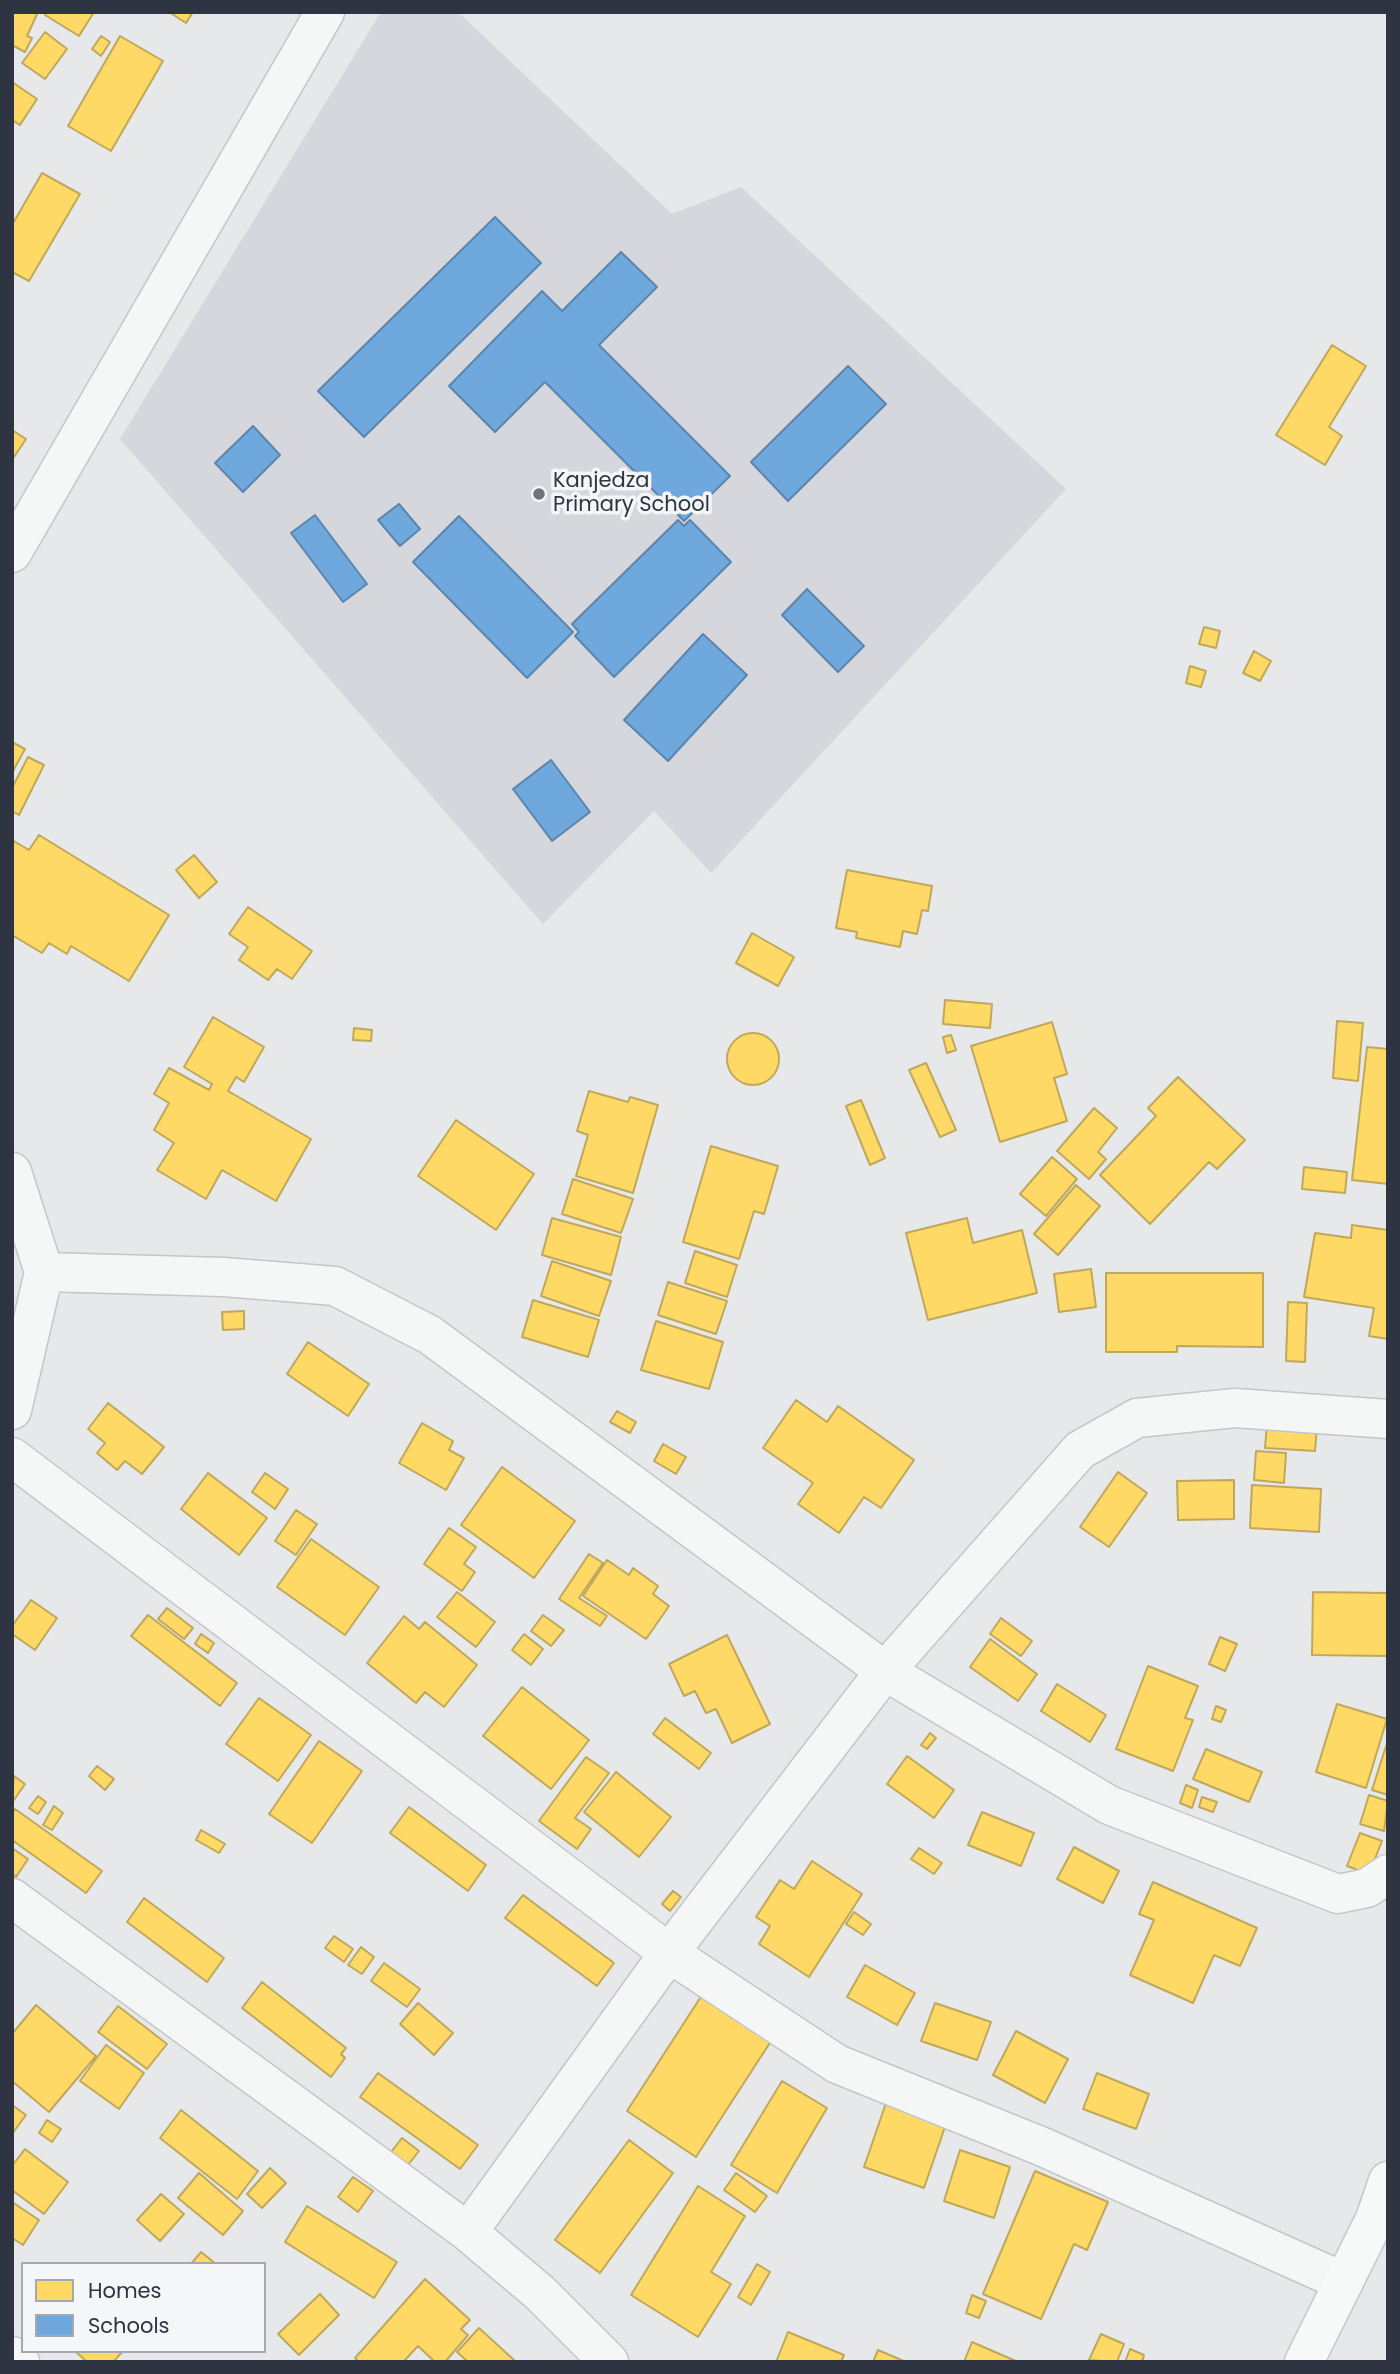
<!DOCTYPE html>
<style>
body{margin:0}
#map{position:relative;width:1400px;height:2374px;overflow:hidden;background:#e6e8ea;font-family:Poppins,sans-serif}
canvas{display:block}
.frame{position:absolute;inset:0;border:14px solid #2e3442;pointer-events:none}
.legend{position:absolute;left:21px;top:2262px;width:245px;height:91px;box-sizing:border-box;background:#f4f6f8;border:2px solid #a5a8af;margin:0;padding:9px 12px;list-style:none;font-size:21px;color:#2e3442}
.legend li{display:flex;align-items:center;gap:14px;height:35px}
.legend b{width:35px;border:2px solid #a5a8af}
</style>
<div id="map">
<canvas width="1400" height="2374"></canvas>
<div class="frame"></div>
<ul class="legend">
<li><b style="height:19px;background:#ffd966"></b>Homes</li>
<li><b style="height:19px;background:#6fa8dc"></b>Schools</li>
</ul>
</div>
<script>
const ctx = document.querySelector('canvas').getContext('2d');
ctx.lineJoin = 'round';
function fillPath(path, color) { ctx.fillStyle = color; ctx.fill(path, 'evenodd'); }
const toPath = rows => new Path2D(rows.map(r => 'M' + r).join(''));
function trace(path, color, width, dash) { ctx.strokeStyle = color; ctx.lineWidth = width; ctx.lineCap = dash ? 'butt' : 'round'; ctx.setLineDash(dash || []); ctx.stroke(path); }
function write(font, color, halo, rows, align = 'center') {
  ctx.font = font + ' Poppins,sans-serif'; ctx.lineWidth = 7; ctx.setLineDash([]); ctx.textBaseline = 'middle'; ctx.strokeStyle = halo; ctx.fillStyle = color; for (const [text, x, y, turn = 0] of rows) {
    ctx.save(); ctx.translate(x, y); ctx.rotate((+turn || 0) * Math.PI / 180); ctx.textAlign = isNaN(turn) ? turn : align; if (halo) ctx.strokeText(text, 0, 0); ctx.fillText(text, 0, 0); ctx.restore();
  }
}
const built = toPath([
 [381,12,458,12,672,214,741,187,1066,489,711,873,654,811,543,924,120,439]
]);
const homes = toPath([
 [12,12,38,12,27,36,32,38,25,52,12,45,12,12],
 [47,12,94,12,79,36,45,15,47,12],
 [169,12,193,12,186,23,169,12],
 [45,32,67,49,45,79,22,63,45,32],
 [101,36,110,42,101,56,92,49,101,36],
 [120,36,163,61,111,151,68,126,120,36],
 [12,82,37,99,20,125,12,120,12,82],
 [42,173,80,194,29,281,12,272,12,225,42,173],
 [1332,345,1366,366,1329,427,1342,436,1325,465,1276,435,1332,345],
 [12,430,26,439,12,460,12,430],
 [1204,627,1220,631,1216,648,1199,644,1204,627],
 [1254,651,1271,661,1260,681,1243,673,1254,651],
 [1190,666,1206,671,1201,687,1186,683,1190,666],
 [12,742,25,749,12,773,12,742],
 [28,757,44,765,19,815,12,811,12,788,28,757],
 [39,835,169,915,129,981,71,946,67,954,49,943,42,953,12,935,12,840,29,850,39,835],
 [194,855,217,882,199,898,176,870,194,855],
 [847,870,932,886,928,911,922,910,917,934,903,931,900,947,856,938,857,932,836,928,847,870],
 [248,907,312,951,292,979,277,969,268,980,239,960,248,947,229,934,248,907],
 [752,933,794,957,778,986,736,963,752,933],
 [945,1000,992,1004,990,1028,943,1024,945,1000],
 [213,1017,264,1047,244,1082,236,1077,228,1091,311,1139,276,1201,222,1170,206,1199,157,1170,174,1143,154,1130,169,1103,154,1094,169,1068,209,1090,212,1084,184,1067,213,1017],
 [1337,1021,1363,1023,1358,1081,1333,1078,1337,1021],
 [1052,1022,1067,1074,1054,1078,1067,1121,1000,1142,971,1046,1052,1022],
 [354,1028,372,1030,371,1041,353,1040,354,1028],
 '727 1059a26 26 0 1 1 52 0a26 26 0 1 1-52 0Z',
 [951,1035,956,1050,947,1053,943,1037,951,1035],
 [1367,1047,1388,1049,1388,1184,1352,1180,1367,1047],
 [926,1063,956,1130,940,1137,909,1070,926,1063],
 [1178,1077,1245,1140,1217,1169,1209,1162,1150,1224,1100,1175,1156,1116,1148,1108,1178,1077],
 [589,1091,628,1102,630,1097,658,1105,633,1193,576,1176,588,1135,577,1131,589,1091],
 [861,1100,885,1158,870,1165,846,1106,861,1100],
 [1094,1108,1117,1128,1098,1152,1106,1159,1089,1179,1057,1151,1094,1108],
 [456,1120,534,1174,496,1230,418,1176,456,1120],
 [711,1146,778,1166,764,1214,754,1211,739,1259,683,1242,711,1146],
 [1052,1157,1077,1179,1046,1216,1020,1194,1052,1157],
 [1304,1167,1347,1172,1345,1193,1302,1189,1304,1167],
 [573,1179,633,1199,621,1233,562,1214,573,1179],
 [1076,1185,1100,1206,1058,1255,1034,1234,1076,1185],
 [552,1218,621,1237,611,1275,542,1255,552,1218],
 [967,1218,973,1243,1022,1230,1037,1293,928,1320,906,1233,967,1218],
 [1352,1225,1388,1230,1388,1339,1369,1336,1374,1308,1304,1297,1315,1233,1351,1238,1352,1225],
 [695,1251,737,1265,727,1297,685,1283,695,1251],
 [552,1261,611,1281,599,1316,541,1296,552,1261],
 [1091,1269,1096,1307,1059,1312,1054,1274,1091,1269],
 [1106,1273,1263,1273,1263,1347,1177,1346,1177,1352,1106,1352,1106,1273],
 [668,1282,727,1301,716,1334,658,1315,668,1282],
 [533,1300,599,1320,588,1357,522,1337,533,1300],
 [1288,1302,1307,1303,1305,1362,1286,1361,1288,1302],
 [244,1311,244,1329,223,1330,222,1312,244,1311],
 [656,1321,723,1342,709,1389,641,1370,656,1321],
 [308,1342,369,1384,348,1416,287,1374,308,1342],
 [796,1400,827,1422,838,1406,914,1460,881,1508,864,1497,839,1533,798,1504,813,1483,763,1448,796,1400],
 [108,1403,164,1447,142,1474,125,1461,117,1470,97,1453,105,1443,88,1429,108,1403],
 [617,1411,636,1422,630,1433,610,1422,617,1411],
 [422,1423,453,1441,449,1450,464,1458,446,1490,399,1463,422,1423],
 [1267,1424,1317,1427,1315,1451,1265,1448,1267,1424],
 [663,1444,686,1457,676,1474,654,1461,663,1444],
 [1256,1451,1286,1453,1284,1483,1254,1480,1256,1451],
 [502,1467,575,1521,534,1578,461,1525,502,1467],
 [1118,1472,1147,1493,1109,1547,1080,1527,1118,1472],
 [208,1473,267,1518,239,1555,181,1509,208,1473],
 [265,1473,288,1489,275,1509,252,1492,265,1473],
 [1234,1480,1234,1519,1178,1520,1177,1481,1234,1480],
 [1252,1485,1321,1489,1319,1532,1250,1528,1252,1485],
 [296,1510,317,1524,296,1555,275,1541,296,1510],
 [449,1528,476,1547,464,1564,475,1572,462,1591,424,1564,449,1528],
 [311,1539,379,1587,345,1635,277,1587,311,1539],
 [589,1554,603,1563,579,1598,607,1616,600,1626,559,1599,589,1554],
 [607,1560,629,1575,633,1568,658,1586,653,1594,669,1606,646,1639,583,1596,607,1560],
 [457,1592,495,1622,476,1647,437,1617,457,1592],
 [1313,1592,1388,1593,1388,1656,1312,1655,1313,1592],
 [31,1600,57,1618,35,1650,12,1634,12,1626,31,1600],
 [167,1608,193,1628,184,1639,158,1619,167,1608],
 [148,1615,237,1683,220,1706,131,1636,148,1615],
 [543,1615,564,1630,551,1646,531,1631,543,1615],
 [404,1616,419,1629,425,1622,477,1665,444,1707,425,1692,416,1703,367,1663,404,1616],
 [1001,1618,1032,1641,1021,1656,990,1634,1001,1618],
 [201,1634,214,1643,208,1653,195,1644,201,1634],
 [524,1634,543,1649,531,1665,512,1650,524,1634],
 [727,1635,770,1724,732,1743,716,1709,706,1713,695,1691,684,1696,669,1664,727,1635],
 [1220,1637,1237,1644,1225,1671,1209,1664,1220,1637],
 [990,1639,1037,1674,1018,1701,970,1667,990,1639],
 [1148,1666,1198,1686,1185,1718,1193,1720,1173,1771,1116,1749,1148,1666],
 [1057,1684,1106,1715,1090,1742,1041,1711,1057,1684],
 [522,1687,589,1740,551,1789,483,1736,522,1687],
 [259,1698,311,1735,278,1781,226,1744,259,1698],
 [1337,1704,1387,1719,1366,1788,1316,1772,1337,1704],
 [1216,1706,1226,1710,1221,1722,1212,1719,1216,1706],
 [665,1718,711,1753,699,1769,653,1734,665,1718],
 [930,1733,936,1738,927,1749,921,1745,930,1733],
 [1388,1740,1388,1795,1372,1790,1388,1740],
 [319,1741,362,1771,312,1843,269,1814,319,1741],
 [1206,1749,1262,1772,1249,1802,1193,1779,1206,1749],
 [907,1756,954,1790,934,1818,887,1784,907,1756],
 [586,1757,609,1773,575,1818,591,1829,577,1849,539,1821,586,1757],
 [97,1766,114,1779,105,1790,89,1776,97,1766],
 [616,1772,671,1817,639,1857,584,1812,616,1772],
 [14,1776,25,1784,14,1800,12,1798,14,1776],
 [1186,1785,1198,1790,1192,1808,1180,1803,1186,1785],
 [1369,1795,1388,1801,1384,1831,1360,1824,1369,1795],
 [38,1796,46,1802,38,1814,29,1808,38,1796],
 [1202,1797,1217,1802,1213,1812,1199,1807,1202,1797],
 [54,1806,63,1813,52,1830,43,1825,54,1806],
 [409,1807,486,1865,468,1891,390,1833,409,1807],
 [15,1809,102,1871,86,1893,12,1840,12,1813,15,1809],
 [982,1812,1034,1833,1021,1866,968,1845,982,1812],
 [201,1830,225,1844,219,1853,196,1840,201,1830],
 [1360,1833,1382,1841,1369,1874,1347,1866,1360,1833],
 [1074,1847,1119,1871,1103,1903,1057,1879,1074,1847],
 [12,1848,28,1859,16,1877,12,1874,12,1848],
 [919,1848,942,1863,934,1874,911,1859,919,1848],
 [812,1861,862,1894,809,1977,759,1944,770,1926,756,1917,780,1880,794,1889,812,1861],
 [1153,1882,1257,1928,1240,1966,1214,1955,1193,2003,1130,1975,1154,1920,1139,1914,1153,1882],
 [673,1891,681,1897,670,1911,662,1904,673,1891],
 [523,1895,614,1963,597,1986,505,1918,523,1895],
 [144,1898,224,1958,207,1982,127,1922,144,1898],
 [854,1912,871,1924,863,1935,846,1924,854,1912],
 [334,1936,353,1949,344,1962,325,1948,334,1936],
 [361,1947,374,1957,362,1974,348,1965,361,1947],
 [384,1963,420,1989,407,2007,371,1981,384,1963],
 [865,1965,915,1993,897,2025,847,1997,865,1965],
 [262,1982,346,2048,341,2054,345,2058,331,2077,242,2008,262,1982],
 [704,1992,773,2038,696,2157,627,2111,704,1992],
 [418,2003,453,2033,434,2055,400,2024,418,2003],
 [935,2003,991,2022,977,2060,921,2041,935,2003],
 [36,2005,96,2056,49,2112,12,2081,12,2034,36,2005],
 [118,2006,167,2044,147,2069,98,2032,118,2006],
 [1016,2031,1068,2059,1045,2103,993,2075,1016,2031],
 [106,2045,144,2073,119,2109,80,2081,106,2045],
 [378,2073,478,2145,460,2169,360,2097,378,2073],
 [1097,2073,1149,2094,1136,2129,1083,2109,1097,2073],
 [782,2081,827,2108,777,2193,731,2165,782,2081],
 [886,2103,946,2124,924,2188,864,2167,886,2103],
 [12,2105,26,2115,12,2134,12,2105],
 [181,2110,258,2171,237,2199,160,2138,181,2110],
 [47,2120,61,2129,52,2142,39,2133,47,2120],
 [402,2138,419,2151,408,2165,391,2152,402,2138],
 [629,2140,673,2173,600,2273,555,2240,629,2140],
 [25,2149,68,2182,44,2214,12,2190,12,2166,25,2149],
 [960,2150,1010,2167,994,2218,944,2201,960,2150],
 [270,2168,286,2183,262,2208,247,2194,270,2168],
 [1035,2171,1108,2202,1087,2250,1074,2244,1041,2319,983,2294,1035,2171],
 [199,2173,243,2211,223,2235,178,2198,199,2173],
 [736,2173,767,2196,755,2212,724,2190,736,2173],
 [353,2177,373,2191,358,2212,338,2197,353,2177],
 [698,2186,745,2216,711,2272,731,2284,698,2337,631,2295,698,2186],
 [161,2194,184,2214,160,2241,137,2220,161,2194],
 [12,2202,39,2220,23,2245,12,2238,12,2202],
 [307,2206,397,2262,374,2298,285,2242,307,2206],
 [201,2252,216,2264,191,2264,201,2252],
 [757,2264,770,2272,751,2305,738,2297,757,2264],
 [425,2279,470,2320,461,2329,468,2335,445,2362,435,2362,418,2346,405,2360,408,2362,359,2362,355,2358,425,2279],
 [320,2294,339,2315,299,2355,278,2334,320,2294],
 [972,2295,986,2301,979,2318,966,2313,972,2295],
 [479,2328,514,2360,512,2362,468,2362,457,2352,479,2328],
 [788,2332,844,2355,841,2362,776,2362,788,2332],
 [1101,2334,1124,2344,1117,2362,1089,2360,1101,2334],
 [972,2342,1018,2362,964,2362,972,2342],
 [1130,2349,1144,2355,1142,2362,1125,2362,1130,2349],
 [878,2350,906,2362,873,2362,878,2350],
 [75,2351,123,2351,113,2362,87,2362,75,2351]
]);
const schools = toPath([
 [495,217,541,263,364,437,318,391,495,217],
 [621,252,657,287,599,345,730,476,684,521,545,382,495,432,449,386,542,291,562,311,621,252],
 [848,366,886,404,788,501,751,462,848,366],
 [253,426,280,455,243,492,215,463,253,426],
 [399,504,420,529,400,546,378,520,399,504],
 [315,515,367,584,343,602,291,533,315,515],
 [459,516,573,632,527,678,413,562,459,516],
 [678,520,684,526,690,520,731,562,614,677,575,636,579,632,572,624,678,520],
 [807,589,864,646,838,672,782,615,807,589],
 [703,634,747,675,668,761,624,720,703,634],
 [551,760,590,812,552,841,513,789,551,760]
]);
const minor = toPath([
 [12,553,325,12],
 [12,1172,44,1272,12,1410],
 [44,1272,224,1277,335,1286,430,1335,885,1671,1109,1805,1338,1894,1367,1888,1388,1874],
 [12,1457,669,1953,837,2064,1043,2147,1344,2282],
 [12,1898,468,2232,540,2293,609,2362],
 [468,2232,669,1953,885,1671,1080,1450,1137,1418,1235,1408,1388,1419],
 [12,2356,20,2362]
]);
const secondary = toPath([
 [1304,2362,1375,2219,1388,2181]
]);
const markers = [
 [539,494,7,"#6e737d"]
];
const poiNames = [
 ["Kanjedza",553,482],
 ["Primary School",553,506]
];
fillPath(built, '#d5d7dc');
fillPath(homes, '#ffd966');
trace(homes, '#c0a85b', 2);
fillPath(schools, '#6fa8dc');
trace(schools, '#5c85ae', 2);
trace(minor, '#c4c6c8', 41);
trace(secondary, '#c4c6c8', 41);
trace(minor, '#f5f6f6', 38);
trace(secondary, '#f7f8f8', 38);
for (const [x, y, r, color] of markers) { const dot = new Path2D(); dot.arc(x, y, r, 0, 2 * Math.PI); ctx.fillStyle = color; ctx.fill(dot); trace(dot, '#f4f6f8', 2.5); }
write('21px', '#2e3442', '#f4f6f8', poiNames, 'left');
</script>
